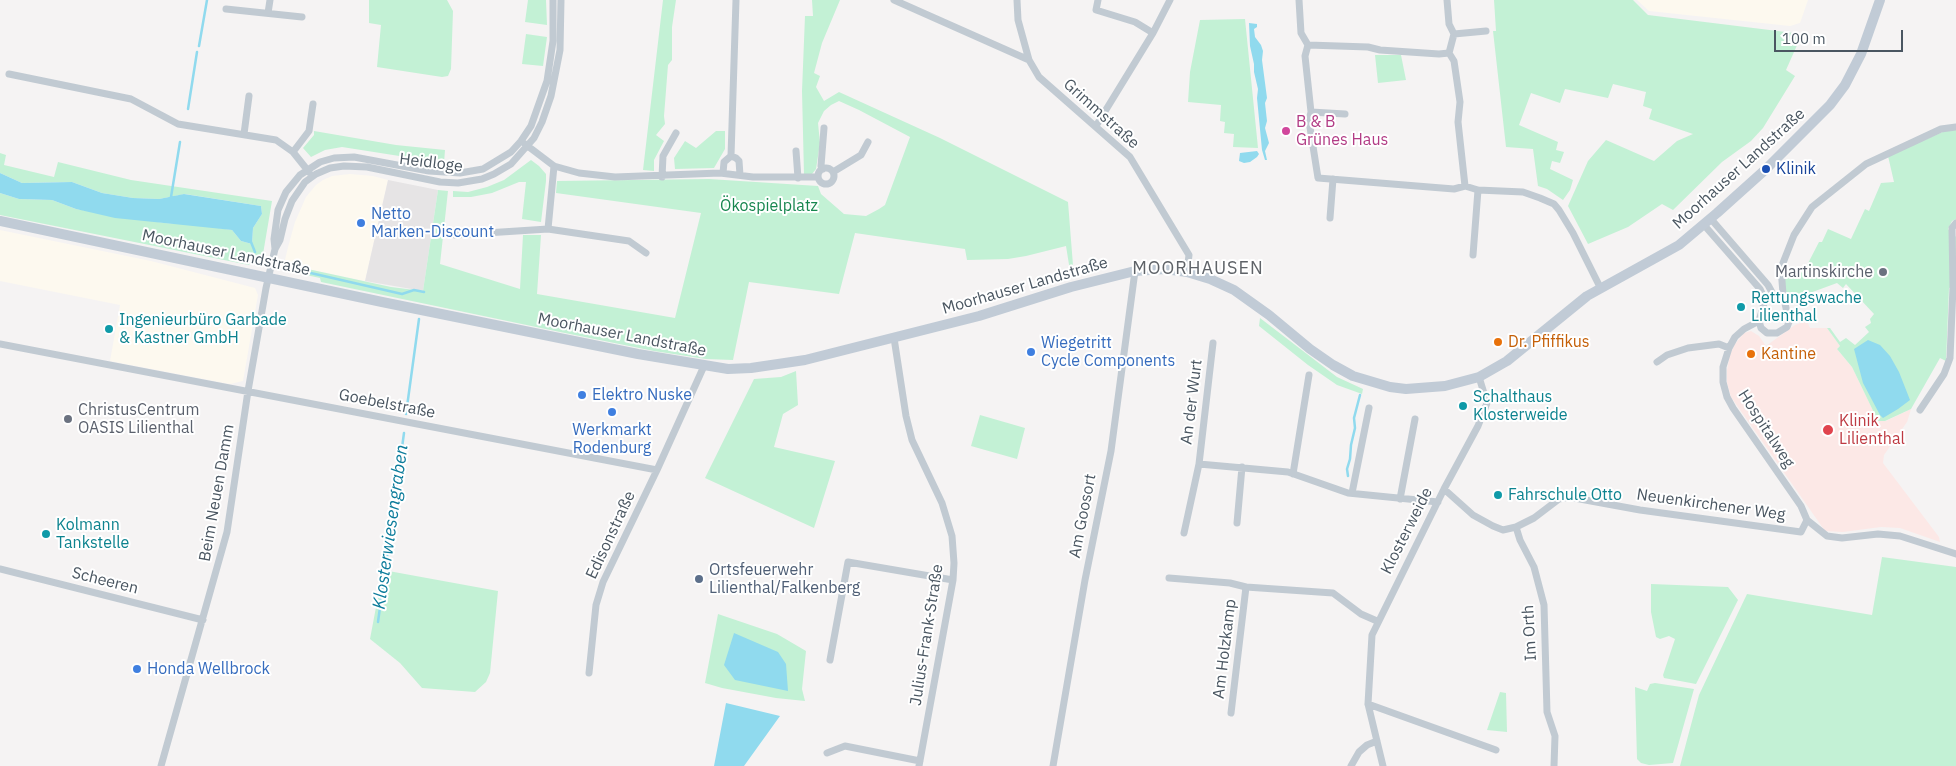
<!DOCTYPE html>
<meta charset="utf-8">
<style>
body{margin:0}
#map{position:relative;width:1956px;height:766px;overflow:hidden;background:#f5f3f3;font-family:"IBM Plex Sans",sans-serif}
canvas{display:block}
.scale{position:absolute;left:1774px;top:30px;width:129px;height:22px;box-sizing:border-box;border:2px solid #4a5661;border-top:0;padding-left:6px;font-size:15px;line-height:18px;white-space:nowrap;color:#4a5661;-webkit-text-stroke:4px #fff;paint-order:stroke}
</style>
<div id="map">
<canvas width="1956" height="766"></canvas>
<div class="scale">100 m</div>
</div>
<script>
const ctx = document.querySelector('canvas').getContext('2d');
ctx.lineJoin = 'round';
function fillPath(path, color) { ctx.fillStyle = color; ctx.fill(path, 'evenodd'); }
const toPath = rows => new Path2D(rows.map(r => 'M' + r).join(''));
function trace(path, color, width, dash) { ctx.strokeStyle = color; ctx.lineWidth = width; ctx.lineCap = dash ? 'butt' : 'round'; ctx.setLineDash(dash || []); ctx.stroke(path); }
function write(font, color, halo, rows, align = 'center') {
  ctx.font = font + ' "IBM Plex Sans",sans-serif'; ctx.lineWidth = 4; ctx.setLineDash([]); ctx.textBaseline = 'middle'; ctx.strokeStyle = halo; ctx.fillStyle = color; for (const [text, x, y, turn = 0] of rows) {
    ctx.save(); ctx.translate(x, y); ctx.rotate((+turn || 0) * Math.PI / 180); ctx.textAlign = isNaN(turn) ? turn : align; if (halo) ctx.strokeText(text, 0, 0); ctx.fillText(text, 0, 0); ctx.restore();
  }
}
const commercial = toPath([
 [1637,0,1808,0,1800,23,1790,26,1649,11],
 [350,174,373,176,388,180,365,281,303,268,297,273,290,271,285,260,288,247,295,222,306,197,316,185,323,180,332,176],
 [0,230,151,261,255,288,258,295,243,381,230,384,110,361,120,305,0,281]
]);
const education = toPath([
 [388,180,438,190,423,291,365,281]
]);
const medical = toPath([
 [1804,322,1808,323,1810,328,1827,328,1840,346,1837,349,1852,367,1878,421,1886,421,1911,409,1907,422,1884,455,1883,463,1939,537,1940,542,1900,528,1881,527,1843,532,1825,531,1731,397,1727,383,1727,370,1730,354,1735,344,1744,333,1751,331,1759,336,1766,346,1795,325]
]);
const green = toPath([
 [369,0,447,0,453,11,451,69,448,76,442,77,377,67,381,25,369,23],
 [528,0,546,0,547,25,525,22],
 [663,0,676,0,672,27,672,60,668,65,664,116,665,124,656,135,664,141,654,160,654,171,643,170],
 [812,0,840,0,822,43,814,73,820,76,816,87,824,101,839,92,940,138,1068,202,1074,278,1071,277,1066,246,1026,256,1008,259,967,260,965,249,855,233,839,294,749,282,733,360,706,359,654,351,560,332,321,282,320,278,297,273,303,268,391,287,423,291,438,190,448,191,440,264,520,289,523,235,541,235,537,294,675,318,701,213,556,193,557,181,709,179,818,186,821,194,844,214,866,216,879,209,885,205,910,137,859,110,839,101,831,105,824,111,818,123,820,143,816,169,812,174,804,175,802,91,805,16,813,16],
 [1494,0,1633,0,1648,15,1802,34,1786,70,1795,76,1763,128,1751,141,1722,162,1673,210,1662,204,1628,227,1588,244,1568,206,1588,161,1606,140,1654,161,1677,141,1693,134,1649,119,1652,109,1643,106,1646,92,1613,84,1608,98,1565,89,1560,103,1531,93,1519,125,1558,142,1556,150,1564,152,1560,163,1552,161,1550,169,1573,180,1570,190,1563,200,1547,189,1538,186,1533,149,1506,147,1493,31,1496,31],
 [1245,19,1258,148,1233,147,1234,134,1224,133,1225,122,1220,121,1221,105,1188,102,1190,72,1200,20],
 [526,34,547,37,543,66,522,64],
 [1375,55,1401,55,1406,80,1378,83],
 [1947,130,1956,130,1956,219,1952,221,1948,229,1956,237,1956,285,1949,288,1946,361,1940,358,1911,409,1885,421,1878,421,1852,367,1837,349,1840,346,1827,328,1830,328,1840,342,1846,338,1855,345,1869,332,1865,327,1871,323,1870,319,1874,314,1846,284,1843,288,1837,283,1788,301,1785,288,1785,278,1788,268,1803,273,1819,242,1822,242,1828,229,1851,239,1865,209,1869,211,1881,183,1894,182,1888,156],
 [314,131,396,145,445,150,444,163,342,147,325,150,311,157,303,148,314,135],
 [716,131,725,131,725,149,714,168,675,169,674,158,685,141,696,148],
 [0,153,6,155,4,165,54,177,58,162,131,180,272,201,263,254,258,260,251,261,249,265,0,215,0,193,19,199,52,200,76,209,164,223,198,225,232,230,241,241,252,244,253,228,262,214,261,206,185,194,159,199,133,198,102,193,72,182,22,183,0,173],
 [531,160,539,166,546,174,546,181,541,222,522,219,526,182,519,182,492,193,471,197,453,197,453,191,468,192,487,187,504,180],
 [1260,318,1337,377,1363,389,1362,394,1337,385,1308,365,1259,326],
 [796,371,798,405,783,414,774,447,835,461,814,528,705,478,754,379,781,377],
 [980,415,1025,428,1017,459,971,446],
 [1882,557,1956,567,1956,766,1680,766,1699,695,1747,594,1872,615],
 [383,570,498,591,490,673,486,682,475,692,422,688,400,663,370,639],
 [1651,584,1728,587,1738,600,1696,684,1664,678,1663,675,1675,639,1669,636,1660,639,1656,637,1651,612],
 [718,614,777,634,806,651,802,689,805,701,776,698,722,688,705,683],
 [1655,683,1694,689,1673,763,1649,765,1641,763,1637,759,1635,687,1647,691,1650,684],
 [1500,692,1506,693,1507,732,1487,730]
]);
const water = toPath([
 [1249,23,1257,24,1257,27,1254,29,1255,37,1261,45,1263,51,1262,60,1267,98,1265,103,1267,121,1265,128,1269,143,1265,151,1267,160,1265,160,1262,150,1257,98,1258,89,1254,72,1254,64,1250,46],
 [1257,151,1259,154,1257,157,1250,162,1244,163,1239,161,1240,153],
 [0,173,22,183,72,182,102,193,133,198,159,199,184,194,261,206,262,214,253,228,252,244,241,241,232,230,115,218,76,209,52,200,19,199,0,193],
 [1868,340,1880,345,1890,356,1899,372,1910,400,1898,409,1883,418,1880,415,1863,383,1854,349],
 [734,633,778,652,786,664,788,691,735,680,724,665],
 [726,703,780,716,744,766,714,766]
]);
const stream = toPath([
 [199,46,207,0],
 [188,109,197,52],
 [174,198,171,197,180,142],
 [251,242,255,252],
 [302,271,402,294,414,290,424,292],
 [406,414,419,319],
 [1348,476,1347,469,1350,459,1351,445,1355,428,1354,418,1360,395],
 [378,622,404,433]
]);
const street = toPath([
 [894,0,1029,60],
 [1017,0,1018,20,1029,60,1039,77,1130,157,1189,255,1187,272],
 [1098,0,1096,10,1135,22,1153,33],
 [1299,0,1301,33,1308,45,1305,56,1311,112,1309,121,1318,178,1454,189,1465,186,1478,190,1523,192,1540,198,1554,204,1559,210,1573,233,1600,287],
 [1447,0,1449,24,1454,34,1449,53,1454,61,1460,102,1458,122,1465,186],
 [226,9,302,17],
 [268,13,270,0],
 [1454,34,1486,31],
 [1308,45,1368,47,1380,50,1439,54,1449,53],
 [9,74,131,99,178,124,276,140,293,152,309,172],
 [1311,112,1345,114],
 [1096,126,1153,33,1170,0],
 [244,134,249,96],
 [525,144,554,166,579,173,615,177,720,173,753,177,818,177],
 [796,151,798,178],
 [293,152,309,131,313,104],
 [731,156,736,0],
 [554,166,548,229,629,241,646,253],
 '818 176a8 8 0 1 1 16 0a8 8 0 1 1-16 0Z',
 [823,169,821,166,824,128],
 [833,172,861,155,868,142],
 [723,173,724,162,731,156,736,158,739,161,740,175],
 [662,177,663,156,676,133],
 [1330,218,1333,179],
 [1711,219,1768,285,1774,296],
 [1704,225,1760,289,1765,300,1759,321,1761,328,1767,333,1777,333,1787,327,1789,322,1783,294,1765,300],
 [455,235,548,229],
 [275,249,274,239,278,210,286,192,300,175,320,162,334,158,354,157,429,171,460,173,483,169,511,152,521,141,531,126,547,81,553,41,553,0],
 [1473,255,1478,190],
 [1783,294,1781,268,1794,235,1812,207,1866,164,1941,129,1956,127],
 [1759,321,1744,329,1735,337,1729,348,1723,367,1723,382,1727,397,1733,408,1801,506,1807,520],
 [894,338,906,416,912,440,942,503,952,536,954,563,953,580,919,766],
 [1213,343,1199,464,1288,472,1348,493,1438,502],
 [0,344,657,470,704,366],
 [1657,362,1667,355,1688,348,1719,344,1729,348],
 [1920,410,1944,374,1950,358,1953,287,1952,228,1956,223],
 [1293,474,1309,375],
 [1444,489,1473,515,1493,526,1503,530,1516,527,1520,540,1534,567,1544,605,1547,712,1555,736,1554,766],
 [1352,493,1369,408],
 [1400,499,1415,419],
 [1237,523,1242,467],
 [1516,527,1534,518,1559,499,1569,497,1640,510,1801,532,1807,520,1827,536,1842,538,1878,534,1900,536,1956,554],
 [1184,533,1199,464],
 [0,569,203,620],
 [1169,578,1230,583,1246,587],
 [830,660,848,562,953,580],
 [589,673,596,605,603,582,657,470],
 [1368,704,1496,750],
 [1231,713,1246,587,1333,593,1361,614,1377,621],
 [827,753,845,746,920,761],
 [161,766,227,532,248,391,266,288,275,249,280,240,285,219,292,201,305,182,316,174,330,168,344,166,367,167,440,182,458,183,482,179,494,174,511,164,534,138,542,122,551,96,560,50,561,0],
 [1053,766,1085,580,1111,451,1135,271],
 [1351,766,1359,752,1367,745,1377,741],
 [1383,766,1368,704,1372,635,1444,489,1478,426,1487,403,1479,377]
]);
const secondary = toPath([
 [0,221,382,302,638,354,728,369,751,368,805,360,979,316,1071,287,1135,271,1165,269,1187,272,1210,279,1234,290,1269,315,1310,349,1333,365,1353,376,1390,387,1406,389,1445,386,1479,377,1507,361,1587,296,1679,245,1717,213,1766,169,1830,105,1845,85,1861,54,1880,0]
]);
const markers = [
 [1286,131,5,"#d1479c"],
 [1766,169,5,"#1a4fb4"],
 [361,223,5,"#3f7fe0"],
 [1883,272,5,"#6b7280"],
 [1741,307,5,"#0f9aa8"],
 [109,329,5,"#0f9aa8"],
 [1498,342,5,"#e8710a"],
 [1031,352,5,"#3f7fe0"],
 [1751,354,5,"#e8710a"],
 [582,395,5,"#3f7fe0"],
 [1463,406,5,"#0f9aa8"],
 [612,412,5,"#3f7fe0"],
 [68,419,5,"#6b7280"],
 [1828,430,6,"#e0444e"],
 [1498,495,5,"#0f9aa8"],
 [46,534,5,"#0f9aa8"],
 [699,579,5,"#5c6f8a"],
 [137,669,5,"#3f7fe0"]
];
const streetNames = [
 ["Grimmstraße",1101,114,42],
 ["Heidloge",431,163,7],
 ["Moorhauser Landstraße",1739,169,-42],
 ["Moorhauser Landstraße",226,253,12],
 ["Moorhauser Landstraße",1025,286,-16],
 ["Moorhauser Landstraße",622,335,11],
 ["An der Wurt",1192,402,-83],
 ["Goebelstraße",387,404,11],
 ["Hospitalweg",1766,429,57],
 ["Beim Neuen Damm",217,493,-80],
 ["Neuenkirchener Weg",1711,505,8],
 ["Am Goosort",1083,516,-79],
 ["Klosterweide",1407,531,-63],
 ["Edisonstraße",611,535,-65],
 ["Scheeren",105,581,14],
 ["Im Orth",1530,633,-93],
 ["Julius-Frank-Straße",927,635,-81],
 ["Am Holzkamp",1225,649,-83]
];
const hotelNames = [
 ["B & B",1296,122],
 ["Grünes Haus",1296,140]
];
const transitNames = [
 ["Klinik",1776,169]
];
const parkNames = [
 ["Ökospielplatz",769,206]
];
const shopNames = [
 ["Netto",371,214],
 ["Marken-Discount",371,232],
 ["Wiegetritt",1041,343],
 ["Cycle Components",1041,361],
 ["Elektro Nuske",592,395],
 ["Werkmarkt",612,430,"center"],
 ["Rodenburg",612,448,"center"],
 ["Honda Wellbrock",147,669]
];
const worshipNames = [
 ["Martinskirche",1873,272],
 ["ChristusCentrum",78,410,"left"],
 ["OASIS Lilienthal",78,428,"left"]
];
const cultureNames = [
 ["Rettungswache",1751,298],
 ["Lilienthal",1751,316],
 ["Ingenieurbüro Garbade",119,320],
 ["& Kastner GmbH",119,338],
 ["Schalthaus",1473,397],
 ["Klosterweide",1473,415],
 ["Fahrschule Otto",1508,495],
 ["Kolmann",56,525],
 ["Tankstelle",56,543]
];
const foodNames = [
 ["Dr. Pfiffikus",1508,342],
 ["Kantine",1761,354]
];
const healthNames = [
 ["Klinik",1839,421],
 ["Lilienthal",1839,439]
];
const serviceNames = [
 ["Ortsfeuerwehr",709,570],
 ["Lilienthal/Falkenberg",709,588]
];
const neighbourhoodNames = [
 ["MOORHAUSEN",1198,269]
];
const waterNames = [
 ["Klosterwiesengraben",391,527,-82]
];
fillPath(commercial, '#fdf9ef');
fillPath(education, '#e6e4e5');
fillPath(medical, '#fce8e6');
fillPath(green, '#c3f1d5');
fillPath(water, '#90daee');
trace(stream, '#90daee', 2.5);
trace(street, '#c1cad2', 7);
trace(secondary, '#c1cbd6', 10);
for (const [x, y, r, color] of markers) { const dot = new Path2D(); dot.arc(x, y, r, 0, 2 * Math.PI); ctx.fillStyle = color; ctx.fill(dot); trace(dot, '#fff', 2); }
write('16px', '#4a5661', '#fff', streetNames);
write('16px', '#b23c85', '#fff', hotelNames, 'left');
write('16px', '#164399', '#fff', transitNames, 'left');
write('16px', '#17864f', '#fff', parkNames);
write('16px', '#366cbe', '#fff', shopNames, 'left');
write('16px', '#5b616d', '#fff', worshipNames, 'right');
write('16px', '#0d838f', '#fff', cultureNames, 'left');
write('16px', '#c56008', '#fff', foodNames, 'left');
write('16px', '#be3a42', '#fff', healthNames, 'left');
write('16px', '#4e5e75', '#fff', serviceNames, 'left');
ctx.letterSpacing = '1px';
write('18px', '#5f6368', '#fff', neighbourhoodNames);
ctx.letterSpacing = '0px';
write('italic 18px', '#0c7c9b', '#fff', waterNames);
</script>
